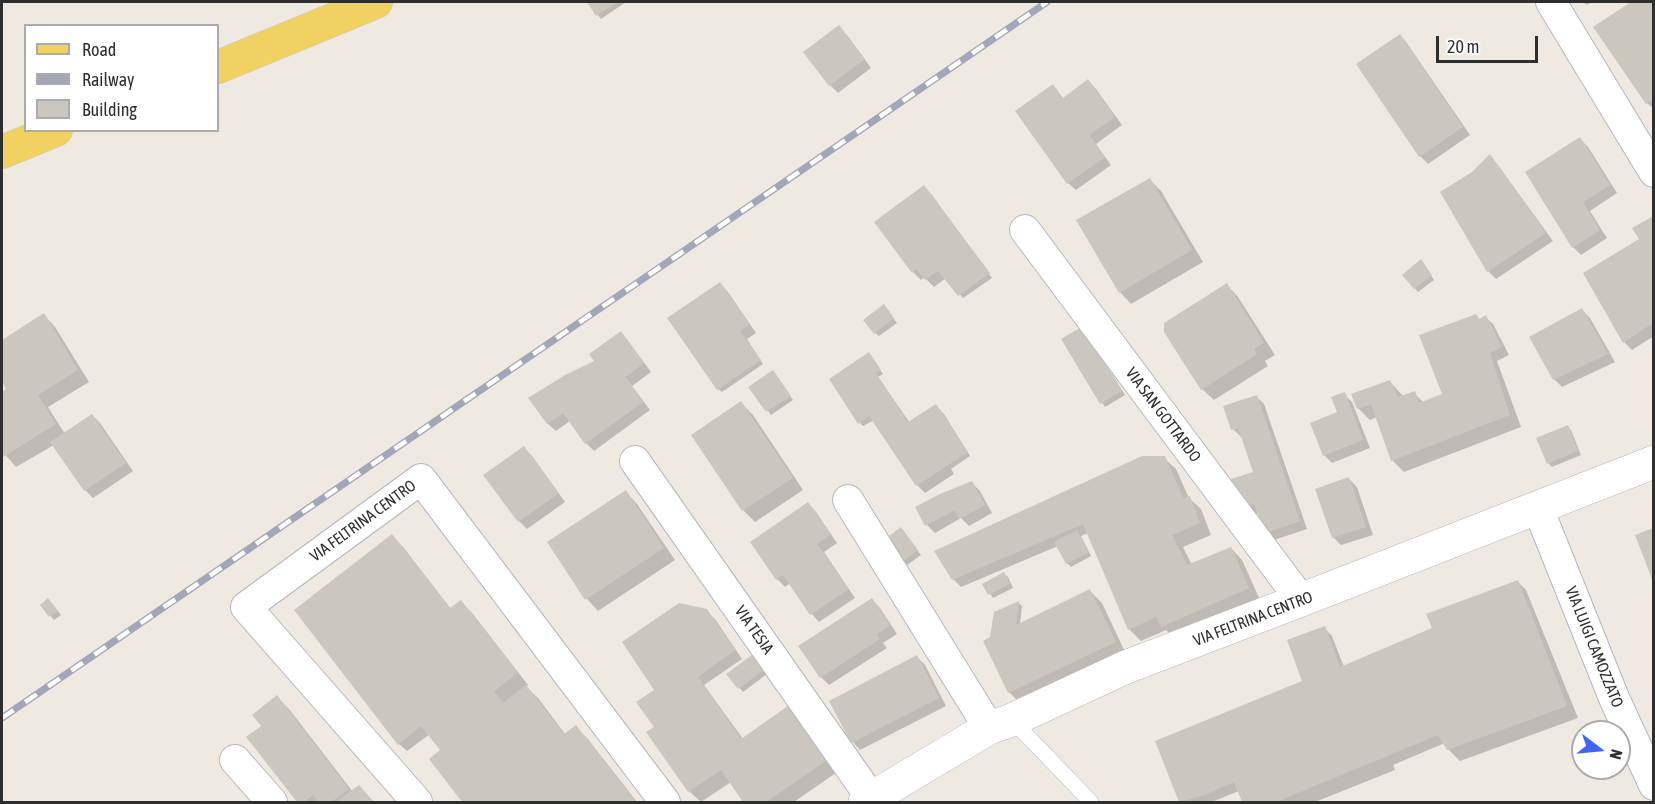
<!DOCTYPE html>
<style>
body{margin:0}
#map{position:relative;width:1655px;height:804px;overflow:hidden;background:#efe9e1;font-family:"Asap Condensed",sans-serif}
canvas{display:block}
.frame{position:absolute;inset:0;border:3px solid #2e2e2e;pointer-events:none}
.legend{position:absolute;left:24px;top:24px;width:195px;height:108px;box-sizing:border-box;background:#fff;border:2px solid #ababab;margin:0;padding:8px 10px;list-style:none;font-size:18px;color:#2e2e2e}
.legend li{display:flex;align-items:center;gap:12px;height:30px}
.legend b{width:30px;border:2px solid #ababab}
.north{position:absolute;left:1571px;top:720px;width:60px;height:60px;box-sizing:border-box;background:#fff;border:2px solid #ababab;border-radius:50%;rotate:106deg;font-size:16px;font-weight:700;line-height:24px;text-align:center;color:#2e2e2e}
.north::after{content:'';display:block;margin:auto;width:21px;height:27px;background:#4264fb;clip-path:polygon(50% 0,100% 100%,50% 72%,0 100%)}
.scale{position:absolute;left:1436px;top:36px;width:102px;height:27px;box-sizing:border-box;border:3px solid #2e2e2e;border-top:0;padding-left:8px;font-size:18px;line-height:21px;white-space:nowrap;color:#2e2e2e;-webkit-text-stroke:4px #fff;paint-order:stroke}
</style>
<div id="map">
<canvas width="1655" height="804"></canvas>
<div class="frame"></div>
<ul class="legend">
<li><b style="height:8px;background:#f2d163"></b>Road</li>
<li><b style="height:8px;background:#a3a6b8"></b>Railway</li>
<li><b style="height:16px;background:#cbc7bf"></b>Building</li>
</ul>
<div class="north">N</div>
<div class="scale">20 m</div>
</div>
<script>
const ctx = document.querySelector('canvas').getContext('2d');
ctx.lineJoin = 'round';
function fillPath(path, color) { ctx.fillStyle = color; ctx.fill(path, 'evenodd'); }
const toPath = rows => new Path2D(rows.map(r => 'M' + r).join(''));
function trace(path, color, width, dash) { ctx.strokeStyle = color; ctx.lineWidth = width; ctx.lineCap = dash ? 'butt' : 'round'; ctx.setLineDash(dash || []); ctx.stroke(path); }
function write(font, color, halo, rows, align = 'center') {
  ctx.font = font + ' "Asap Condensed",sans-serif'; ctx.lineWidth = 4.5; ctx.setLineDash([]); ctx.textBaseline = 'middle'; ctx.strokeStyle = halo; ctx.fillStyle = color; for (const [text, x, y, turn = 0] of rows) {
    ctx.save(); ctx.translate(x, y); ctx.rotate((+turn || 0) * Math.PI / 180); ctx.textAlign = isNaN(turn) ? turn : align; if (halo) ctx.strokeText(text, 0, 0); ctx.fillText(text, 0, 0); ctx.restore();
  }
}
const shadow = toPath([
 [588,2,626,2,601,19],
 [1583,2,1593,2,1587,5],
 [1634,2,1654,2,1654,109,1647,103,1595,28],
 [847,35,871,68,838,93,830,85,806,52],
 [1404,39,1470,135,1428,164,1420,156],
 [1088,81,1096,89,1122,125,1096,144,1111,165,1076,190,1068,183,1053,86,1064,99],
 [1580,139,1588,147,1617,193,1590,211,1607,238,1581,255,1573,247],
 [1497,164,1553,241,1496,279,1488,271],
 [1150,180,1161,191,1203,262,1131,304,1120,292],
 [924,187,932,195,992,278,963,298,946,278,934,287,924,277,921,280,913,272],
 [1654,217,1654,336,1632,350,1624,342,1641,239,1634,228],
 [1424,264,1434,280,1418,292,1404,275],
 [720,284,728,292,756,333,747,339,763,364,722,392,718,389],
 [1227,285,1238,297,1275,355,1265,361,1268,366,1214,400,1202,389],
 [887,310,897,323,879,336,875,333],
 [1582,310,1590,318,1615,362,1562,387,1554,379],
 [44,315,55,327,89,382,48,407,65,434,92,415,100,423,133,471,93,498,85,490,54,445,16,467,2,451,2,393,8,389,2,378,2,342],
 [1485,317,1493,324,1509,355,1497,361,1521,427,1404,472,1392,460,1377,417,1370,420,1358,408,1390,382,1403,396,1414,393,1424,403,1444,395,1479,320],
 [1086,332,1125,395,1105,407,1063,340],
 [620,333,628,341,651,372,632,386,650,410,594,451,586,443,570,421,556,431,548,424,531,399,596,362],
 [869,354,883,374,878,377,910,423,936,406,944,414,970,456,951,469,954,474,925,493,917,485,874,420,863,426,860,423],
 [776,375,793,400,771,415,750,387],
 [1344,394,1352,402,1370,448,1332,463,1324,455],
 [1256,396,1264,404,1307,529,1274,540,1266,532,1259,513,1247,517,1255,473,1243,437,1241,437,1233,429],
 [741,403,753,415,803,490,755,522,743,510],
 [1567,426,1571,430,1581,455,1552,467,1548,463],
 [524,448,532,456,565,502,527,529,519,521,485,476],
 [1164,458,1176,469,1189,498,1201,509,1211,535,1183,547,1192,565,1231,548,1242,560,1260,600,1174,638,1166,630,1141,641,1130,630,1088,533,1081,536,1091,556,1071,567,1067,563,1058,546,961,587,953,579],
 [1349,479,1357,487,1373,535,1341,545,1333,537],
 [972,483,980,491,992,513,969,526,961,518,935,533,927,525],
 [626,492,637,504,675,560,598,611,587,599,549,542],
 [808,504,816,512,837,543,824,552,855,598,819,622,812,614,790,583,785,587,777,579],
 [1654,529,1654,579,1637,536],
 [904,533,921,555,907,565,903,561],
 [392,536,403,547,451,609,461,602,472,613,528,685,526,687,538,698,565,734,575,727,587,738,637,802,464,802,431,759,442,750,430,734,407,751,399,744],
 [1004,574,1008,577,1013,588,993,598,984,584],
 [1518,582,1526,590,1578,718,1460,761,1448,749,1445,743,1393,765,1395,770,1315,802,1243,802,1239,791,1212,802,1180,802,1156,742,1306,682,1324,628,1332,636,1344,667,1434,629],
 [1090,591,1102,603,1126,654,1020,703,1009,692,993,638,1018,602,1022,606,1020,625],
 [872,600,880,608,897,634,883,643,887,648,829,685,821,677],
 [52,604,61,615,54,620,42,606],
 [706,611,715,619,742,659,704,685,743,739,794,703,843,768,794,802,745,802,731,782,701,802,689,791,648,733,655,727,656,690],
 [753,656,767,674,743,692,728,674],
 [917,657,925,665,946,706,860,750,853,742],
 [277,697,289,709,353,792,367,795,373,802,298,802,248,738,263,727]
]);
const building = toPath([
 [587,2,618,2,596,16],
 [1631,2,1653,2,1653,99,1646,104,1593,27],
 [839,25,865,59,829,86,803,52],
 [1400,34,1463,127,1419,157,1356,64],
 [1088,79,1115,117,1089,135,1105,157,1067,184,1015,111,1053,84,1063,98],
 [1580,137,1610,185,1583,202,1600,230,1572,248,1525,172],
 [1490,154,1546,233,1487,272,1440,192,1472,172],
 [1150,178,1192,250,1119,293,1076,220],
 [924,185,990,273,958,296,938,271,925,280,916,269,912,273,874,222],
 [1653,216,1653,248,1652,249,1653,252,1653,323,1623,343,1583,273,1639,239,1632,228],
 [1421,259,1432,275,1414,289,1402,275],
 [720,282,750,324,740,331,761,360,717,390,667,318],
 [1227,283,1264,343,1254,349,1257,354,1201,390,1164,332,1164,323],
 [884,304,894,318,874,334,863,320],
 [1582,308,1608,354,1553,380,1529,337],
 [44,313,78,370,38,395,56,424,3,457,2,454,2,392,6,389,2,381,2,340],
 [1476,314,1479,319,1486,315,1502,347,1490,353,1510,415,1391,461,1371,404,1357,409,1351,394,1390,380,1398,397,1415,391,1419,403,1442,394,1419,335],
 [1083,326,1122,391,1100,404,1061,339],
 [621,331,644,363,626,377,643,402,585,444,563,413,547,424,528,398,565,375,594,361,589,354],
 [869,352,881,370,876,373,908,422,936,404,968,452,916,486,869,416,858,424,829,379],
 [773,370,791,396,766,412,748,387],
 [1345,392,1363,440,1323,456,1310,423,1337,412,1331,397],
 [1257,395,1300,521,1265,533,1254,504,1237,510,1228,480,1253,472,1238,428,1231,430,1223,406],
 [741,401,793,478,742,511,691,435],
 [92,414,126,463,84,491,50,442],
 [1568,425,1578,451,1547,464,1536,438],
 [524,446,559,493,518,522,483,475],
 [1142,456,1165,456,1183,498,1190,496,1200,523,1172,535,1187,565,1231,547,1249,588,1161,627,1156,617,1128,630,1083,524,952,580,934,551],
 [1349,477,1366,527,1332,538,1315,489],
 [972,481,985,505,959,519,955,510,925,526,915,507,940,494],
 [626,490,664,548,585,600,547,542],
 [808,502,831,534,817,544,849,589,810,615,783,575,776,580,750,542],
 [901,527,918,550,902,562,885,539],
 [1653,528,1653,582,1635,535],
 [1077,530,1089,552,1066,564,1054,542],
 [392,534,450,608,461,600,518,673,494,691,503,703,526,685,564,734,576,725,636,802,462,802,429,759,440,750,421,726,398,745,294,610],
 [1004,572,1010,584,988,595,982,584],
 [1518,580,1567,706,1447,750,1438,735,1276,802,1242,802,1234,782,1205,795,1179,802,1155,741,1302,681,1287,640,1325,626,1340,667,1432,628,1426,614],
 [1090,589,1116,642,1008,693,983,641,990,637,994,612,1019,601,1016,625],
 [48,598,58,611,49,617,40,605],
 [872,598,890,625,877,634,880,639,820,678,798,646],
 [679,603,707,609,735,650,698,677,741,739,795,701,833,756,766,802,743,802,721,770,688,792,646,732,654,727,636,702,654,690,622,642],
 [753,654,765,669,738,689,726,674],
 [917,655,939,698,851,743,829,701],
 [277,695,349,789,331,802,318,802,313,795,304,802,297,802,246,737,261,726,252,715],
 [359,785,374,802,336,802]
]);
const service = toPath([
 [1012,720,1091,802]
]);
const minor = toPath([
 [1551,2,1654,172],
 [1025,230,1301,600],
 [635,461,872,799],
 [848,500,989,728],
 [1538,508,1614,698,1654,785],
 [235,760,272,802],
 [417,802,246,607,421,479,665,802]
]);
const secondary = toPath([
 [865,802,989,728,1012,720,1126,667,1301,600,1654,462]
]);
const primary = toPath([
 [218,67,376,2],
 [2,152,56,130]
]);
const rail = toPath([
 [2,718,1047,2]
]);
const streetNames = [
 ["VIA SAN GOTTARDO",1163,415,53],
 ["VIA FELTRINA CENTRO",363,521,-36],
 ["VIA FELTRINA CENTRO",1253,619,-21],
 ["VIA TESIA",754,630,55],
 ["VIA LUIGI CAMOZZATO",1594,647,68]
];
fillPath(shadow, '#0003');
fillPath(building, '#cbc7bf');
trace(service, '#b4b7c1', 16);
trace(minor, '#b4b7c1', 32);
trace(secondary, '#b4b7c1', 34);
trace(primary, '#c9c9c9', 34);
trace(service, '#fff', 15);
trace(minor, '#fff', 30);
trace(secondary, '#fff', 33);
trace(primary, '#f2d163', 33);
trace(rail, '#a3a6b8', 7);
trace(rail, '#fff', 4.5, [14]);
write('16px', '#2e2e2e', '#fff', streetNames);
</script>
